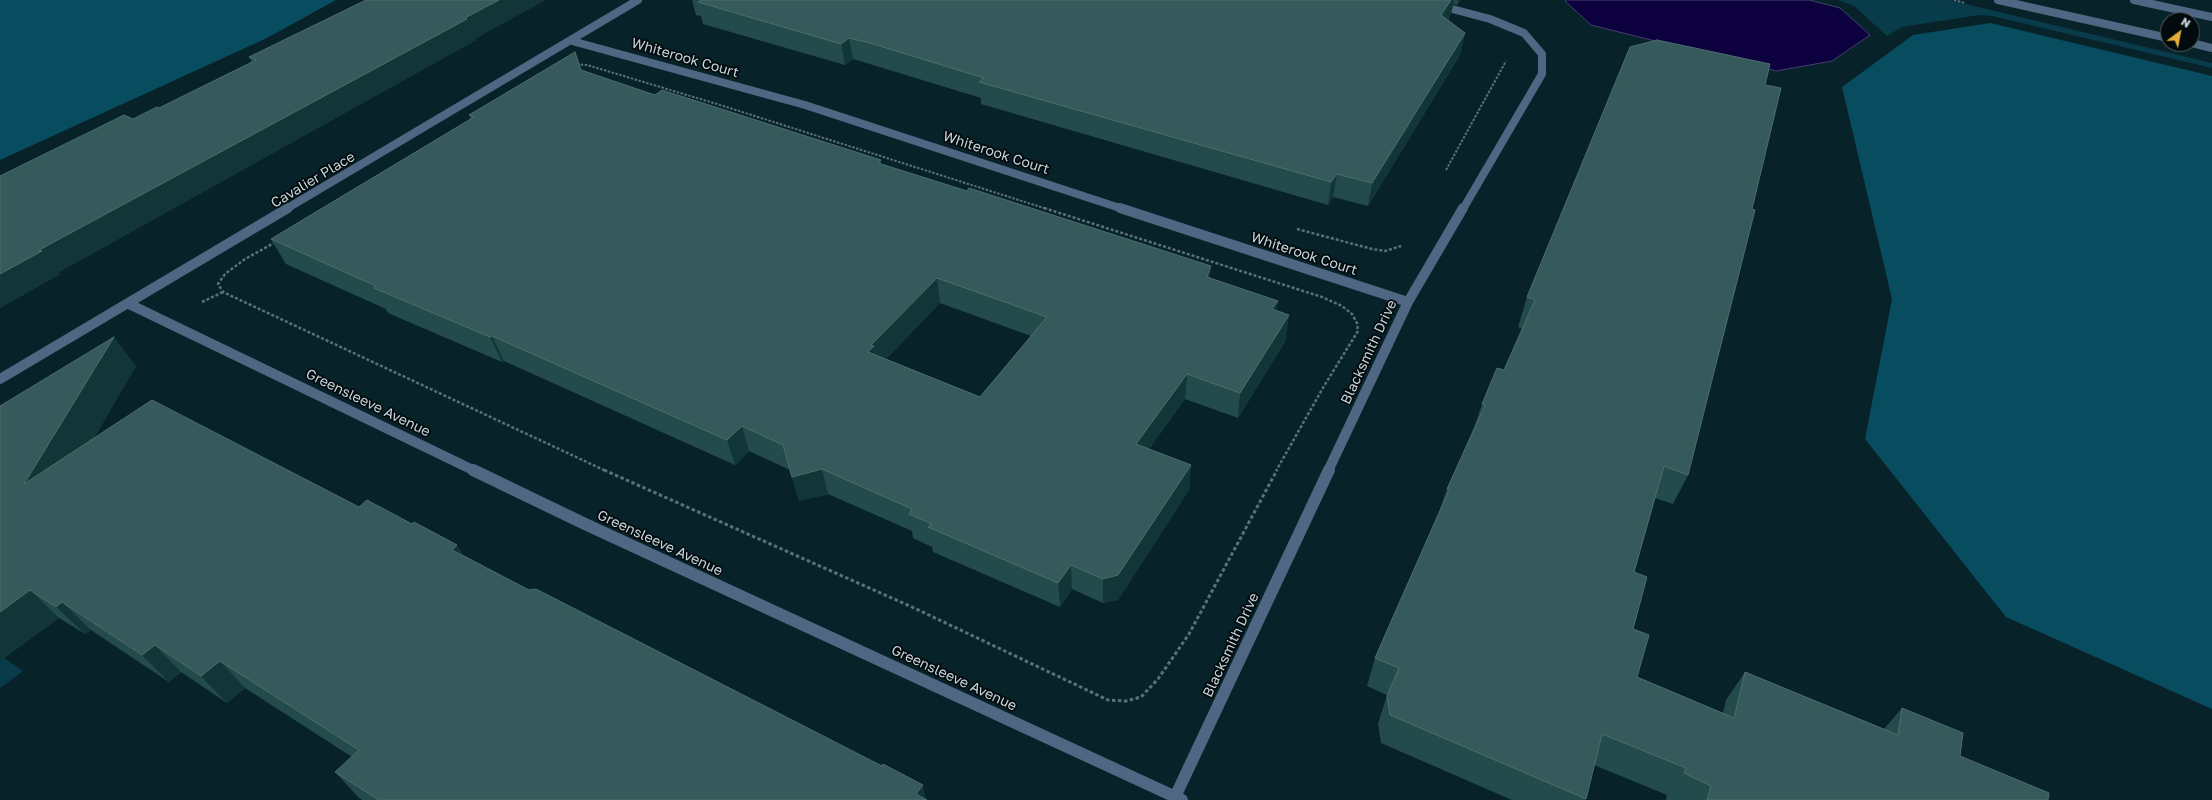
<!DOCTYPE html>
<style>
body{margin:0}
#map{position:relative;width:2212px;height:800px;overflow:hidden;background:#08222a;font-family:"Golos Text",sans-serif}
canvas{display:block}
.north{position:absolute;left:2160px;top:12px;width:40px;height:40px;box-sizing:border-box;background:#020a0d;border:1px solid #505b5f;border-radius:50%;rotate:32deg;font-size:11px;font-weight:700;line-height:16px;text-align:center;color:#c6d4d9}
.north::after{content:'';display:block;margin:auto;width:14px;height:18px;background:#e6ad36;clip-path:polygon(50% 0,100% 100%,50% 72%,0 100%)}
</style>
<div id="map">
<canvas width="2212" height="800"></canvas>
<div class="north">N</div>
</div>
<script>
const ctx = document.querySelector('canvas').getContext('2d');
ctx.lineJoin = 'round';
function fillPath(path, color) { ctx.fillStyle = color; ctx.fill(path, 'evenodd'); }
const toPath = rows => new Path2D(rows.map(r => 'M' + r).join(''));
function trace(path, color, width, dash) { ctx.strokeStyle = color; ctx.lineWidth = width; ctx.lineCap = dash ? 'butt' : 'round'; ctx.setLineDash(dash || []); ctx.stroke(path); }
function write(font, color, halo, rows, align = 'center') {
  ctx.font = font + ' "Golos Text",sans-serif'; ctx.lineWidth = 3.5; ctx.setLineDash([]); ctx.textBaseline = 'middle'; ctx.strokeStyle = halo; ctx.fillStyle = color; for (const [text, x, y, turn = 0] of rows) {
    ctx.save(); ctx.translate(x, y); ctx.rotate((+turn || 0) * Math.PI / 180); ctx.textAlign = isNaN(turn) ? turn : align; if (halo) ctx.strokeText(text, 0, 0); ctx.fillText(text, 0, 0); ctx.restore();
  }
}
const green = toPath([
 [1838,0,1949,0,2212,63,2212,68,1992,16,1979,15,1902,27,1887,36,1854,6],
 [4,658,23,671,0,688,0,661]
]);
const forest = toPath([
 [0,0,336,0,267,38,0,160],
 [1990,23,2212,76,2212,709,2006,617,1865,439,1892,299,1842,87,1913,35]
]);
const water = toPath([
 [1566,0,1809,0,1840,8,1870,35,1832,61,1776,71,1591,25,1565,1,1566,0]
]);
const pathFar2 = toPath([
 [1954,0,1965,3],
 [1446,170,1506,61],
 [329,209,554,70,576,64,587,65,717,104,1047,209]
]);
const pathFar1 = toPath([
 [331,208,292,233,245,259,225,274,218,284,223,292,606,471],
 [1044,208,1322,297,1342,306,1352,314,1357,323,1358,331,1324,386,1276,471],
 [1297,229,1372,249,1385,251,1401,246],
 [202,302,223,292]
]);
const path = toPath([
 [604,470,912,607,1108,700,1126,701,1141,697,1158,679,1189,634,1277,470]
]);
const minorFar2 = toPath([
 [1418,0,1490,19,1524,33,1542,54,1542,74,1463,209],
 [1998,0,2168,38],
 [2134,0,2212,17],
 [572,41,805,105,1123,209],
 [2192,43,2212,48],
 [286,209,638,0]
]);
const minorFar1 = toPath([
 [1120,208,1408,302],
 [129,304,475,471],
 [0,379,288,208],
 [1328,471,1408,302,1463,208]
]);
const minor = toPath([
 [473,470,585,524,1182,800],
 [1175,797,1329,470]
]);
const wall = toPath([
 [692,0,1461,0,1457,5,1454,4,1451,14,1448,20,1465,33,1460,55,1368,206,1333,197,1328,205,981,104,981,98,873,65,853,59,845,65,703,24,701,16,696,15],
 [475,39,476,40,59,272,60,274,0,308,0,176,133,119,159,108,252,62,249,57],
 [581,70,655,95,881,160,881,164,1210,278,1276,311,1286,340,1238,418,1185,399,1149,449,1191,465,1189,490,1118,600,1103,603,1072,589,1060,607,933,552,932,547,913,538,912,531,828,494,799,501,790,470,749,451,735,465,504,361,502,362,388,313,386,309,286,264,271,239,471,119,469,115],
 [940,303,1031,336,980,397,886,359],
 [1765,85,1688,475,1673,504,1655,498,1634,572,1633,629,1637,677,1723,713,1726,700,1745,672,1884,729,1902,708,1960,756,2048,800,1666,800,1667,795,1594,765,1585,800,1512,800,1381,743,1378,724,1387,695,1367,686,1375,658,1440,510,1447,489,1474,428,1482,404,1504,370,1522,329,1518,327,1527,297],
 [136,366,94,438,359,507,465,556,927,800,362,800,359,798,335,772,352,757,245,688,227,703,181,672,169,682,91,630,85,634,59,618,0,661,0,406]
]);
const shadedWall = toPath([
 [499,0,546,0,475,39,476,40,59,272,60,274,0,308,0,274,39,250],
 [1451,0,1454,0,1451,14,1437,36,1441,15],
 [1458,0,1461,0,1457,5],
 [1465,33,1460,55,1368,206,1372,183],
 [849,38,853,59,845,65,841,44],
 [1337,174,1333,197,1328,205,1331,182],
 [1211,266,1209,291,1207,277],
 [937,278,940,303,878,368,868,352,871,345],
 [1278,301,1274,325,1272,309],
 [1289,315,1286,340,1238,418,1240,393],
 [492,336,504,361,502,362,490,337],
 [114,337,136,366,51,512,24,484],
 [1187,374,1185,399,1135,469,1136,444],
 [742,426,749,451,735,465,727,440],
 [1191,465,1189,490,1118,600,1103,603,1103,579],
 [822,469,828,494,799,501,792,477],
 [457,545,474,572,452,550],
 [1071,565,1072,589,1060,607,1058,583],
 [30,590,59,618,0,661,0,612],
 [62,602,91,630,85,634,56,607],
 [155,645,181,672,169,682,142,655],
 [220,661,245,688,227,703,201,676],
 [923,785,926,800,916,794]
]);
const building = toPath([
 [366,0,499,0,465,18,467,19,39,250,42,251,0,274,0,176,124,115,133,119,157,107,159,108,256,60,249,57,366,0],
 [702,0,1451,0,1441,15,1465,33,1372,183,1337,174,1331,182,979,82,984,78,870,43,849,38,841,44,698,2,702,0],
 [1657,40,1770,64,1765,85,1781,88,1752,209,1755,210,1688,475,1664,466,1634,572,1647,577,1633,629,1649,635,1637,677,1734,718,1745,672,1898,735,1902,708,1963,733,1960,756,2049,793,2048,800,1707,800,1711,786,1684,773,1686,768,1602,734,1586,799,1390,715,1387,696,1399,668,1375,658,1449,490,1447,489,1485,405,1482,404,1497,368,1504,370,1535,300,1527,297,1630,47,1657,40],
 [575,52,581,70,655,95,662,90,881,160,878,163,967,191,969,188,1211,266,1207,277,1278,301,1272,309,1289,315,1240,393,1187,374,1136,444,1191,465,1118,575,1103,579,1071,565,1058,583,928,527,932,524,909,514,912,509,822,469,792,477,783,445,742,426,727,440,492,336,490,337,374,288,376,286,271,239,474,117,469,115,575,52],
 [937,278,1047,317,980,397,868,352,874,346,871,345,937,278],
 [114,337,24,484,152,400,359,507,367,500,412,524,414,522,457,545,452,550,529,590,536,589,882,766,883,764,923,785,916,794,927,800,379,800,335,772,359,750,220,661,201,676,155,645,142,655,62,602,56,607,30,590,0,612,0,406,114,337]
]);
const streetNames = [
 ["Whiterook Court",685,58,16],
 ["Whiterook Court",996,153,18],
 ["Cavalier Place",313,180,-31],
 ["Whiterook Court",1304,254,18],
 ["Blacksmith Drive",1369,352,-65],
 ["Greensleeve Avenue",368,403,26],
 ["Greensleeve Avenue",660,543,25],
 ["Blacksmith Drive",1231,645,-65],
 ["Greensleeve Avenue",954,678,25]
];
fillPath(green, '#093c4b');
fillPath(forest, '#084c5f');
fillPath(water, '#0c003f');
trace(water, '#44406d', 1);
trace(pathFar2, '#5c7177', 2, [2.5, 1.5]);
trace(pathFar1, '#5c7177', 2.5, [3, 2]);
trace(path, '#5c7177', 3, [3.5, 2.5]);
trace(minorFar2, '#4f6782', 8);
trace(minorFar1, '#4f6782', 10);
trace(minor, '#4f6782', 12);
fillPath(wall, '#244b4c');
fillPath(shadedWall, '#123538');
fillPath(building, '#365a5b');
trace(building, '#4c6d6f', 1);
write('14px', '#c6d4d9', '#020a0d', streetNames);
</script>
